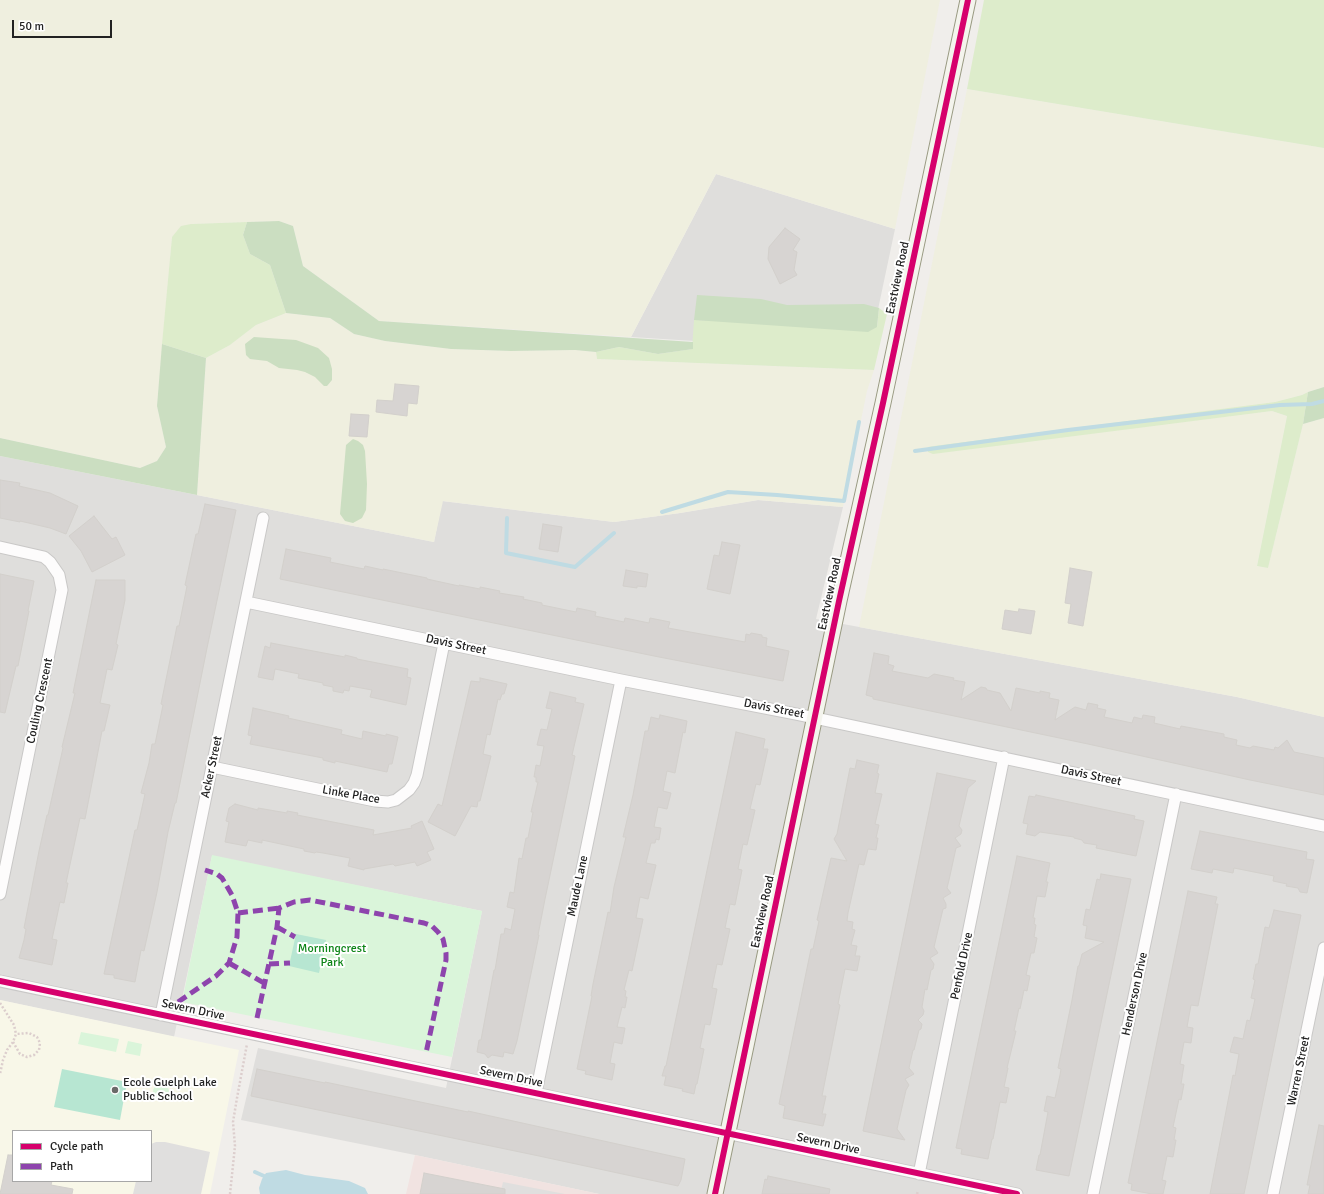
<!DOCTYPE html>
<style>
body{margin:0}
#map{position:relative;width:1324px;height:1194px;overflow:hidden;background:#f0eeeb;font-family:Signika,sans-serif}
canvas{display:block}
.legend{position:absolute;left:12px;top:1130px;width:140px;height:52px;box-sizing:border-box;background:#fff;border:1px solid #a7a7a7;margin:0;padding:5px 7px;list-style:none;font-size:12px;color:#222}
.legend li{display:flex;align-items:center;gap:8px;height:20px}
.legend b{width:20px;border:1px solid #a7a7a7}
.scale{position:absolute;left:12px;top:20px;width:100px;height:18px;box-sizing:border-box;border:2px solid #222;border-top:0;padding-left:5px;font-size:12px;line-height:14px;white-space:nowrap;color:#222;-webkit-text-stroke:3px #fff;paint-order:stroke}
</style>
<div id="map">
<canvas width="1324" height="1194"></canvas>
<ul class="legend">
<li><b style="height:5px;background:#d6006c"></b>Cycle path</li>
<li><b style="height:5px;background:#8e44ad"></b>Path</li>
</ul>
<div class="scale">50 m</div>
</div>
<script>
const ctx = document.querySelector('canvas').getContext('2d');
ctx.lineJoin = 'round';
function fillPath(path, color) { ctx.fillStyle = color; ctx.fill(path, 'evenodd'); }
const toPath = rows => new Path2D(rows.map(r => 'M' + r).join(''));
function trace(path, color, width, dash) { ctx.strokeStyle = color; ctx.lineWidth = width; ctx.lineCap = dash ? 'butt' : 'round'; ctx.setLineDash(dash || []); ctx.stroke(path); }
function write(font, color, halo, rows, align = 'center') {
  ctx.font = font + ' Signika,sans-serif'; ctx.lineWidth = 4; ctx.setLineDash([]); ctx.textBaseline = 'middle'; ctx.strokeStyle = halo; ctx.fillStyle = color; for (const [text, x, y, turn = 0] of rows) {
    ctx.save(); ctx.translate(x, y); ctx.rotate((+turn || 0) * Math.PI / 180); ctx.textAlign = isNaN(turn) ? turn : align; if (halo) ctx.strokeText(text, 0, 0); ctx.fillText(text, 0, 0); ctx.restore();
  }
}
const residential = toPath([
 [716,174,895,229,869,352,631,337],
 [0,456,434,542,442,501,614,522,680,513,758,500,843,507,816,619,1237,697,1324,717,1324,1194,599,1194,415,1155,241,1120,258,1048,446,1088,482,911,212,856,174,1037,0,1000]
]);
const commercial = toPath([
 [415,1155,599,1194,406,1194]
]);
const education = toPath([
 [0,1000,239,1050,210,1194,0,1194],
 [13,1131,151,1131,151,1181,13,1181]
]);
const farmland = toPath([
 [0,0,940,0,895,229,716,174,631,337,379,321,303,266,293,226,279,221,191,224,172,237,157,406,166,447,157,461,140,468,0,438],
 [967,89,1324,148,1324,387,1308,392,1302,395,1275,402,928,448,928,452,1272,411,1287,416,1257,566,1268,568,1303,424,1324,418,1324,717,1237,697,859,627],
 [286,313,330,318,354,334,385,341,451,349,511,351,575,350,596,352,597,359,874,370,867,391,843,507,758,500,680,513,614,522,443,501,434,542,197,495,206,358,230,345,256,325]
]);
const grass = toPath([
 [984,0,1324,0,1324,148,967,89],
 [247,222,243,235,250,254,270,265,286,313,256,325,230,345,206,358,162,344,172,237,181,226,191,224],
 [879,308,887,314,874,370,597,359,596,352,619,347,658,354,692,349,694,320,877,327],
 [1308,392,1303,424,1268,568,1257,566,1287,416,1272,411,933,454,928,452,928,447,934,446,1275,402,1302,395]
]);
const forest = toPath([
 [279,221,293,226,303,266,379,321,693,342,693,349,658,354,619,347,596,352,575,350,511,351,451,349,385,341,354,334,330,318,286,313,270,265,250,254,243,235,247,222],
 [697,295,761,299,787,305,864,304,879,308,877,327,868,332,694,320],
 [254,337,296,340,318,348,329,358,332,369,332,380,327,386,324,386,315,377,305,372,297,370,279,368,267,361,250,359,246,355,245,344],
 [162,344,206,358,197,495,0,456,0,438,140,468,157,461,166,447,157,406],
 [1324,387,1324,418,1303,424,1308,392],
 [353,439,358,441,363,445,365,451,367,484,366,510,362,518,353,523,345,521,340,514,346,445]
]);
const park = toPath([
 [212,855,482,911,452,1057,182,1002],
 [81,1032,119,1039,116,1052,78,1044],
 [128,1041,142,1044,140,1056,125,1053],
 '153 1092a8 8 0 1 1 16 0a8 8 0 1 1-16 0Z'
]);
const pitch = toPath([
 [296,934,326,940,319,973,289,966],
 [62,1069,127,1082,120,1120,54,1107]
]);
const parking = toPath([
 [156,1142,165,1142,210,1152,201,1194,133,1194,136,1181,151,1181,151,1144],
 [503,1182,565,1194,500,1194]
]);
const water = toPath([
 [286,1170,305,1175,349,1181,365,1188,368,1194,260,1194,259,1188,262,1179,266,1173]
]);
const stream = toPath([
 [915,451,1068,430,1280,405,1312,404,1324,401],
 [662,512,728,492,777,495,844,501,859,422],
 [507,518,506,553,575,567,614,533],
 [255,1172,264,1176]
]);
const building = toPath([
 [785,228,800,239,793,250,797,252,794,270,797,275,780,284,768,259,769,247,785,228],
 [395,384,419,386,417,404,408,403,407,416,376,412,377,400,393,401,395,384],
 [351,414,369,415,367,437,349,436,351,414],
 [0,480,20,483,19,486,50,493,78,506,66,534,50,528,20,521,20,522,0,518,0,480],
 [205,504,236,510,207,648,176,803,175,803,168,832,157,892,144,951,141,950,135,982,114,978,114,975,104,974,135,830,137,830,145,794,141,793,149,763,152,744,155,744,163,705,161,704,177,626,179,626,187,586,185,585,196,534,198,534,205,504],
 [94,516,112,539,116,537,125,555,92,572,81,551,69,536,94,516],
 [543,524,562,527,558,552,539,549,543,524],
 [722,542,740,545,730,594,707,589,714,555,719,556,722,542],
 [286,549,331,558,330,562,364,569,365,566,383,570,383,569,427,578,427,579,459,586,459,585,480,589,480,587,500,591,499,593,524,597,523,599,542,603,542,605,576,612,577,608,596,612,595,616,624,622,625,618,649,623,650,618,670,622,668,628,745,642,746,634,750,635,751,633,762,635,762,637,767,638,766,646,789,651,783,681,654,656,280,579,286,549],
 [1070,568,1092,572,1083,626,1068,623,1071,604,1065,603,1070,568],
 [626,570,648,574,646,587,637,586,637,588,623,586,626,570],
 [0,574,34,581,28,611,29,611,18,666,16,666,5,713,0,712,0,574],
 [96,580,125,580,125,600,116,644,118,645,112,670,107,669,100,703,110,705,104,731,102,731,85,819,80,818,66,883,68,883,64,903,60,902,56,921,52,939,57,940,52,965,19,958,24,940,26,929,24,928,39,851,47,815,48,815,63,748,62,747,75,693,73,693,96,580],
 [1019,609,1035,611,1031,634,1002,629,1005,610,1018,612,1019,609],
 [271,643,345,657,345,655,357,658,357,659,408,669,407,677,411,678,406,705,370,697,372,690,350,686,349,691,344,690,343,693,333,691,333,687,323,685,323,683,298,678,299,674,275,669,273,680,258,677,265,646,270,648,271,643],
 [874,653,889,656,888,664,894,666,892,671,928,678,934,674,954,678,953,680,965,682,961,700,981,687,986,688,987,690,1000,693,1011,711,1016,688,1040,693,1040,691,1050,693,1049,698,1059,700,1055,720,1075,707,1086,710,1088,703,1098,705,1097,708,1106,710,1104,717,1132,723,1134,717,1142,719,1143,715,1155,717,1154,723,1180,729,1181,726,1224,734,1224,737,1237,740,1236,745,1250,748,1253,746,1274,750,1275,747,1278,748,1287,740,1294,752,1324,758,1324,795,1250,780,1088,744,873,699,873,697,866,695,874,653],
 [480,678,507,684,504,694,502,694,500,700,498,699,490,735,487,734,483,754,491,756,480,801,478,801,477,807,471,806,455,836,428,822,438,804,442,806,471,681,480,682,480,678],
 [550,692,576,698,575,702,584,704,572,755,575,756,545,899,538,935,539,935,517,1041,513,1054,504,1052,503,1057,492,1055,488,1058,485,1054,477,1052,479,1040,481,1040,494,970,495,970,501,934,504,934,505,928,511,930,515,909,507,907,510,892,514,893,519,858,522,859,526,838,528,838,533,812,531,812,538,782,536,782,536,777,534,777,536,765,540,766,544,746,537,745,541,729,547,730,552,709,546,708,550,692],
 [253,708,289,716,288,718,342,730,341,734,362,739,363,731,386,736,386,734,398,737,392,764,389,764,387,772,335,761,335,763,323,760,323,758,250,744,252,736,248,735,253,708],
 [660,715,687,721,685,733,683,732,675,773,667,771,663,791,671,793,667,809,658,807,654,827,661,828,659,840,656,839,655,843,651,843,646,863,656,865,648,899,640,897,636,918,643,919,632,971,629,970,624,990,626,991,625,997,627,997,625,1008,622,1007,617,1027,625,1028,622,1044,614,1042,610,1063,615,1064,612,1080,585,1074,586,1071,577,1069,592,996,591,996,593,984,608,912,610,913,614,887,626,837,623,837,633,795,645,731,648,731,651,717,659,719,660,715],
 [736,732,765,739,763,749,768,749,760,785,756,784,750,809,755,810,747,845,743,844,738,869,742,870,735,905,730,904,725,928,730,929,722,965,717,964,712,988,717,989,710,1025,705,1024,700,1048,704,1049,697,1084,696,1084,694,1094,682,1091,683,1089,664,1085,666,1076,662,1076,665,1066,666,1066,736,732],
 [857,760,879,765,877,773,879,774,875,793,882,794,875,824,879,825,876,838,878,838,876,850,868,849,864,865,859,864,848,913,847,921,853,922,852,929,855,930,851,945,857,946,855,956,860,956,857,971,845,969,838,1004,840,1005,822,1096,826,1096,822,1114,826,1114,823,1126,783,1118,785,1106,779,1104,811,949,813,949,819,921,817,920,831,858,847,861,834,839,837,834,850,768,855,769,857,760],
 [937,773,976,781,968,788,959,826,962,830,961,834,955,838,961,846,956,848,949,880,947,888,951,893,943,898,946,904,946,908,943,909,934,947,938,953,930,958,934,964,933,969,931,970,927,990,925,989,922,1007,924,1011,923,1015,918,1020,922,1024,921,1029,919,1030,914,1050,913,1050,909,1068,914,1074,905,1079,909,1085,906,1090,897,1129,905,1140,863,1131,937,773],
 [1036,795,1135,816,1134,819,1144,821,1136,856,1096,848,1097,845,1084,843,1082,840,1074,838,1074,837,1040,832,1035,836,1026,834,1028,824,1023,823,1029,796,1035,797,1036,795],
 [235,804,258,810,258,808,287,813,287,811,298,813,297,815,374,830,373,835,412,828,411,826,422,821,434,849,427,852,431,860,417,866,415,862,395,866,393,864,364,869,364,870,348,866,350,858,323,853,316,852,315,853,304,851,304,849,262,840,262,843,248,840,246,846,225,842,229,822,226,821,229,808,235,804],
 [1200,831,1307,852,1306,859,1314,860,1307,893,1300,892,1298,888,1286,886,1287,884,1273,881,1274,876,1234,868,1233,873,1213,869,1212,873,1191,869,1200,831],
 [1017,856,1050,863,1046,882,1048,882,1045,897,1037,896,1033,918,1035,918,1034,924,1036,925,1034,937,1037,938,1034,953,1031,953,1026,975,1030,976,1027,991,1024,990,1020,1009,1019,1008,1014,1031,1016,1031,1007,1068,1008,1068,1004,1087,1009,1088,1006,1103,1000,1102,993,1139,992,1139,988,1159,961,1154,962,1149,956,1148,1017,856],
 [1101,874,1131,879,1069,1176,1036,1170,1039,1155,1040,1155,1048,1112,1044,1111,1047,1096,1055,1098,1060,1075,1061,1069,1058,1068,1072,1000,1078,966,1079,966,1082,954,1104,942,1085,938,1087,926,1083,925,1086,909,1090,910,1097,879,1100,880,1101,874],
 [1188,891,1217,897,1215,904,1218,904,1198,1006,1191,1005,1187,1027,1193,1028,1191,1043,1184,1042,1180,1064,1184,1065,1181,1084,1184,1084,1181,1100,1179,1099,1173,1127,1176,1128,1174,1140,1176,1140,1173,1157,1167,1156,1162,1180,1166,1181,1163,1194,1152,1194,1131,1190,1132,1184,1128,1183,1188,891],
 [1274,910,1301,915,1244,1194,1210,1194,1233,1075,1235,1076,1239,1054,1230,1052,1234,1037,1243,1039,1247,1020,1250,1021,1255,999,1251,998,1255,980,1253,979,1256,964,1258,964,1265,927,1269,928,1274,910],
 [257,1069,325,1083,325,1082,468,1112,468,1111,685,1159,681,1180,678,1186,539,1156,251,1096,257,1069],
 [1319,1125,1324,1126,1324,1194,1308,1194,1310,1185,1307,1185,1319,1125],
 [8,1155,13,1155,13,1181,52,1181,51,1185,73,1189,72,1194,0,1194,8,1155],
 [424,1173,505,1189,505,1194,420,1194,424,1173],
 [768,1176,830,1189,829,1194,762,1194,765,1179,767,1180,768,1176]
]);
const path = toPath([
 [0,1003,14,1025,16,1034,13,1042,7,1050,3,1060,0,1074],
 [13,1042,20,1054,27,1057,34,1055,39,1050,40,1043,37,1037,29,1033,16,1034],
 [230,1194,235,1146,233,1122,237,1098,247,1044],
 [917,1194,918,1191]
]);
const street = toPath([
 [0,547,44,557,50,562,59,575,62,590,0,894],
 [246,602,621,680,796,714,1324,826],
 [212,767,375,801,388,802,396,800,409,790,414,783,417,775,444,643],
 [0,981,1017,1194],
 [161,1015,263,518],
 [536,1093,621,680],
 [919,1174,1004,757],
 [1093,1194,1176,794],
 [1273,1194,1324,948]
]);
const secondary = toPath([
 [715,1194,839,601,883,403,968,0]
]);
const quiet = toPath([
 [238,913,279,908],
 [277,927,295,937],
 [229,963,264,983],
 [269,964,290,963],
 [178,1002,216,976,229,963,237,937,238,913,232,895,222,878,217,874,205,870],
 [257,1018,277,927,279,908,294,902,310,900,424,923,432,926,438,932,443,939,446,953,446,960,426,1053]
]);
const cycleway = toPath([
 [0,981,1017,1194],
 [715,1194,839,601,883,403,968,0]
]);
const markers = [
 [115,1090,4,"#6a6968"]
];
const streetNames = [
 ["Eastview Road",898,278,-78],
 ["Eastview Road",830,594,-78],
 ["Davis Street",456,645,12],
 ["Couling Crescent",40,701,-78],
 ["Davis Street",774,709,11],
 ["Acker Street",212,767,-78],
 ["Davis Street",1091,776,12],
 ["Linke Place",351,795,10],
 ["Maude Lane",578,886,-78],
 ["Eastview Road",763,912,-78],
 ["Penfold Drive",962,966,-78],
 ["Henderson Drive",1135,994,-78],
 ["Severn Drive",193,1010,12],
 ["Warren Street",1299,1071,-78],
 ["Severn Drive",511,1077,12],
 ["Severn Drive",828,1144,12]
];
const parkNames = [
 ["Morningcrest",332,949],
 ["Park",332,963]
];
const poiNames = [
 ["Ecole Guelph Lake",123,1083],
 ["Public School",123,1097]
];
fillPath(residential, '#dfdedc');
fillPath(commercial, '#f1e3e1');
fillPath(education, '#f8f7e8');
fillPath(farmland, '#efefdf');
fillPath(grass, '#ddeccb');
fillPath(forest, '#cbdec1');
fillPath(park, '#daf5da');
fillPath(pitch, '#b7e6d2');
fillPath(parking, '#e0dfde');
fillPath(water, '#bfdbe3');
trace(stream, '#bfdbe3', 4);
fillPath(building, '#d7d4d2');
trace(building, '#d3d0cc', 1);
trace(street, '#c9c8c7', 13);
trace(secondary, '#999a82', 17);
trace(path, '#dccecd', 2.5, [2, 2]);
trace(street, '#fdfcfc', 11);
trace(secondary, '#f4f4ed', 15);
trace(quiet, '#8e44ad', 5, [10, 5]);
trace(cycleway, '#d6006c', 6);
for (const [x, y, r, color] of markers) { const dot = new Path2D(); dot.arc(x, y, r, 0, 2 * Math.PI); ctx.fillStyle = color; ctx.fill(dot); trace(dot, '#fff', 1.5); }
write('12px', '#222', '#fff', streetNames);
write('12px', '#0c8416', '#fff', parkNames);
write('12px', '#222', '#fff', poiNames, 'left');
</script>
